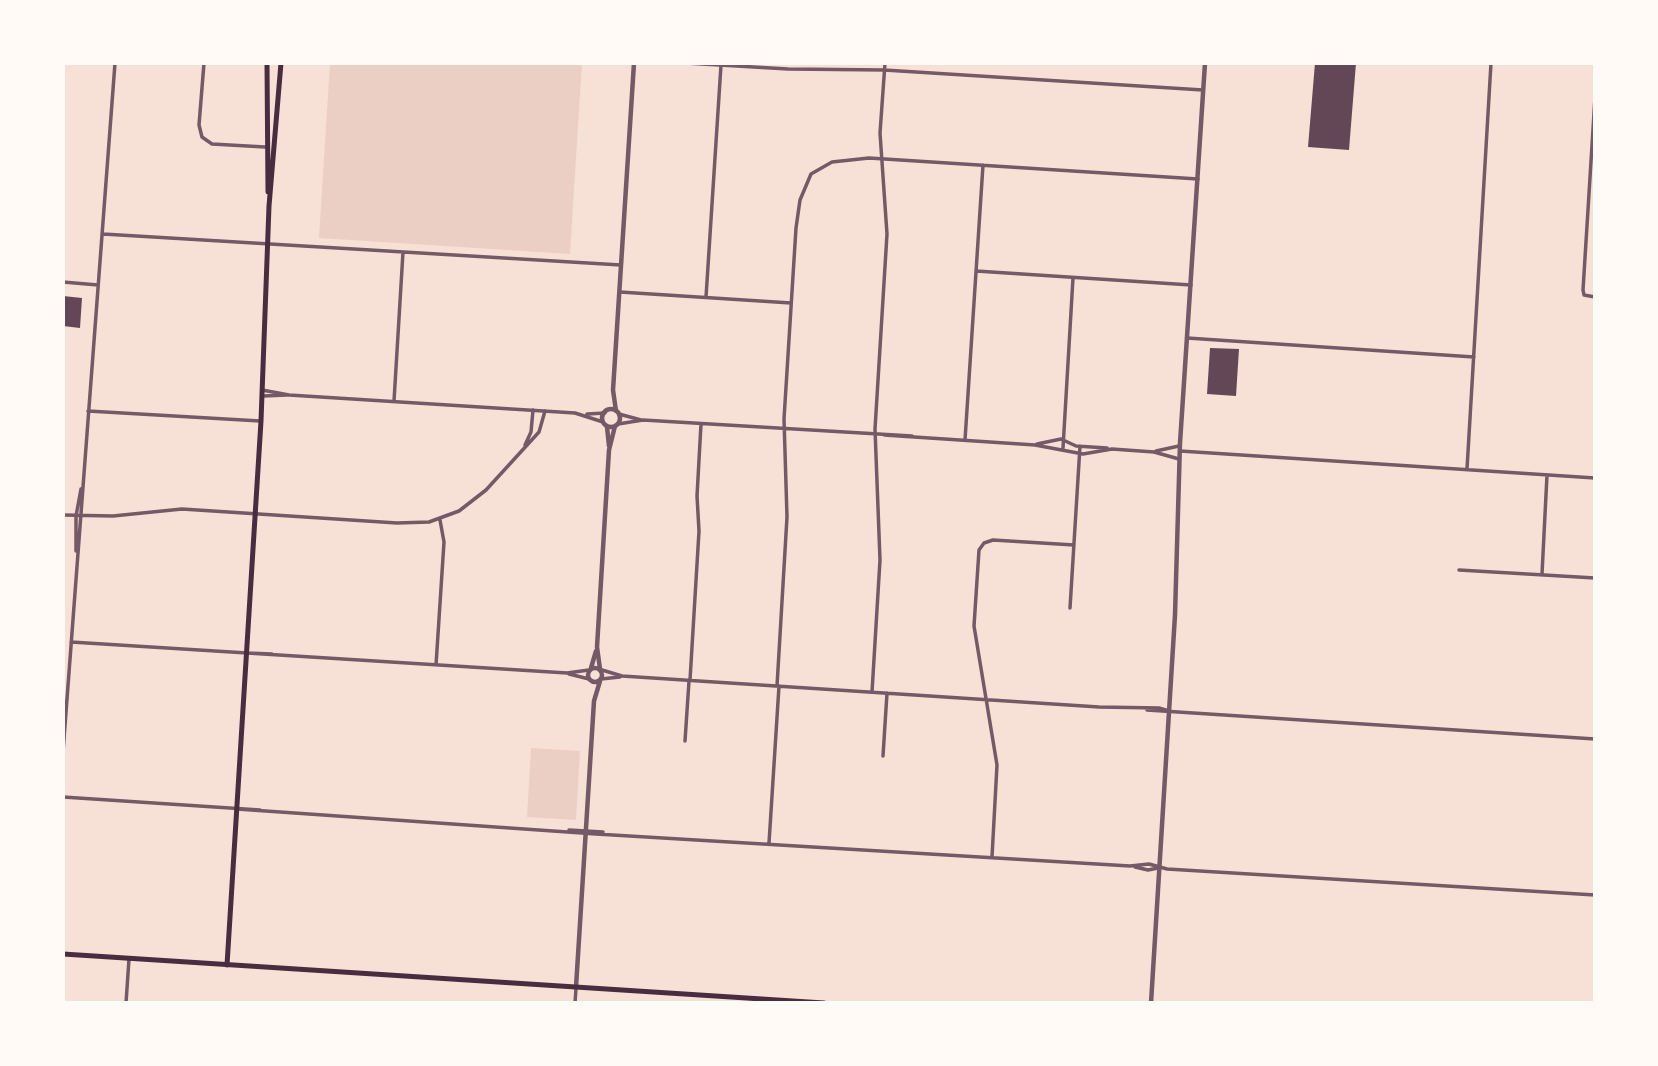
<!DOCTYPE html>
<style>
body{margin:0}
#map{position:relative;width:1658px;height:1066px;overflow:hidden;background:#f7e1d7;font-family:"Archivo Narrow",sans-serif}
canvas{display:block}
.frame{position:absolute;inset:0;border:65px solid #fffaf5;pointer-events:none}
</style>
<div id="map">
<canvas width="1658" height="1066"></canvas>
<div class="frame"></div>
</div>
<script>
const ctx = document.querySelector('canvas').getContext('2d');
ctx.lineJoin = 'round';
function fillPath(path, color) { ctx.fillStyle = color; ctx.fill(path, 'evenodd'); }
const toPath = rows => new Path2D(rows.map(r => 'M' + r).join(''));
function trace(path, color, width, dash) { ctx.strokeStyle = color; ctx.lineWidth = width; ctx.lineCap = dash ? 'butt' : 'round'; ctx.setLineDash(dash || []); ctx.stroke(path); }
const green = toPath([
 [330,63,582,63,570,254,319,238],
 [531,748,580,751,576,820,527,817]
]);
const building = toPath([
 [1315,63,1356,63,1349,150,1308,147],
 [63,296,82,298,80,328,63,326],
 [1210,348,1239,349,1236,396,1207,394]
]);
const minor = toPath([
 [204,63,199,125,202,137,212,144,265,147],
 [685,63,788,69,884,70,1203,90],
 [1595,97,1583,290,1584,295,1595,297],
 [103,234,621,265],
 [976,271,1191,285],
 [63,282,98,285],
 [620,292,791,303],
 [706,297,721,65],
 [1187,338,1474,357],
 [262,390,289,395,575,413,603,422],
 [263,396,287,395],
 [394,401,403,252],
 [88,411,260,421],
 [587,414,605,413],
 [619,414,641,420],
 [618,424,643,420,912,436],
 [884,435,1035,445,1083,454,1112,449,1154,452,1179,459],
 [965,440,983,165],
 [1037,444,1061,439,1076,446,1107,448],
 [525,445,531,432,533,410],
 [1063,448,1073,278],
 [1156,451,1179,446],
 [1180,451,1595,478],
 [1467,469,1491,63],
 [63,515,113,516,182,509,397,523,429,522,459,511,486,490,539,432,545,411],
 [76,551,76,516,81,489],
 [1459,570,1595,578],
 [1542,574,1547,475],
 [1070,608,1080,446],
 [71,642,567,673,589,670],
 [247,653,272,654],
 [436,665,444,542,440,520],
 [602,670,622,676,1099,707,1159,708,1169,711],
 [569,674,589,679],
 [601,679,620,677],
 [690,680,699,531,697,496,701,424],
 [777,686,787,517,784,419,796,228,800,200,811,174,832,162,869,158,1198,179],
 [872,692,880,560,875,429,887,234,880,133,885,63],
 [1147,710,1595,739],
 [685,741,689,681],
 [63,752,115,63],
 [883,756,887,693],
 [63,797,260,810],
 [237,809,596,834,1130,866,1149,864,1167,869,1595,895],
 [569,830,603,832],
 [769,843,779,686],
 [992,857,997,765,974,626,979,550,984,543,993,540,1074,545],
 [1135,867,1148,870,1158,868],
 [126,1003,129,959],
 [575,1003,576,988]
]);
const tertiary = toPath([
 '602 418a9 9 0 1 1 18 0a9 9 0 1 1-18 0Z',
 [616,411,613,390,634,63],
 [607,427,609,446],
 '588 675a7 7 0 1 1 14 0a7 7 0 1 1-14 0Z',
 [591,668,596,651],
 [600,669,597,647,609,450,615,426],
 [576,987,594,701,600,681],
 [1151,1003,1175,615,1180,443,1205,63]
]);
const secondary = toPath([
 [267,63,268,192],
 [63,954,824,1003],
 [227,965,261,421,269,206,281,63]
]);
fillPath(green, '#ebcfc5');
fillPath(building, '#644757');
trace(minor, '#755966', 3.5);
trace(tertiary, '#755966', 4.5);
trace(secondary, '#4a2c40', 5);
</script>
